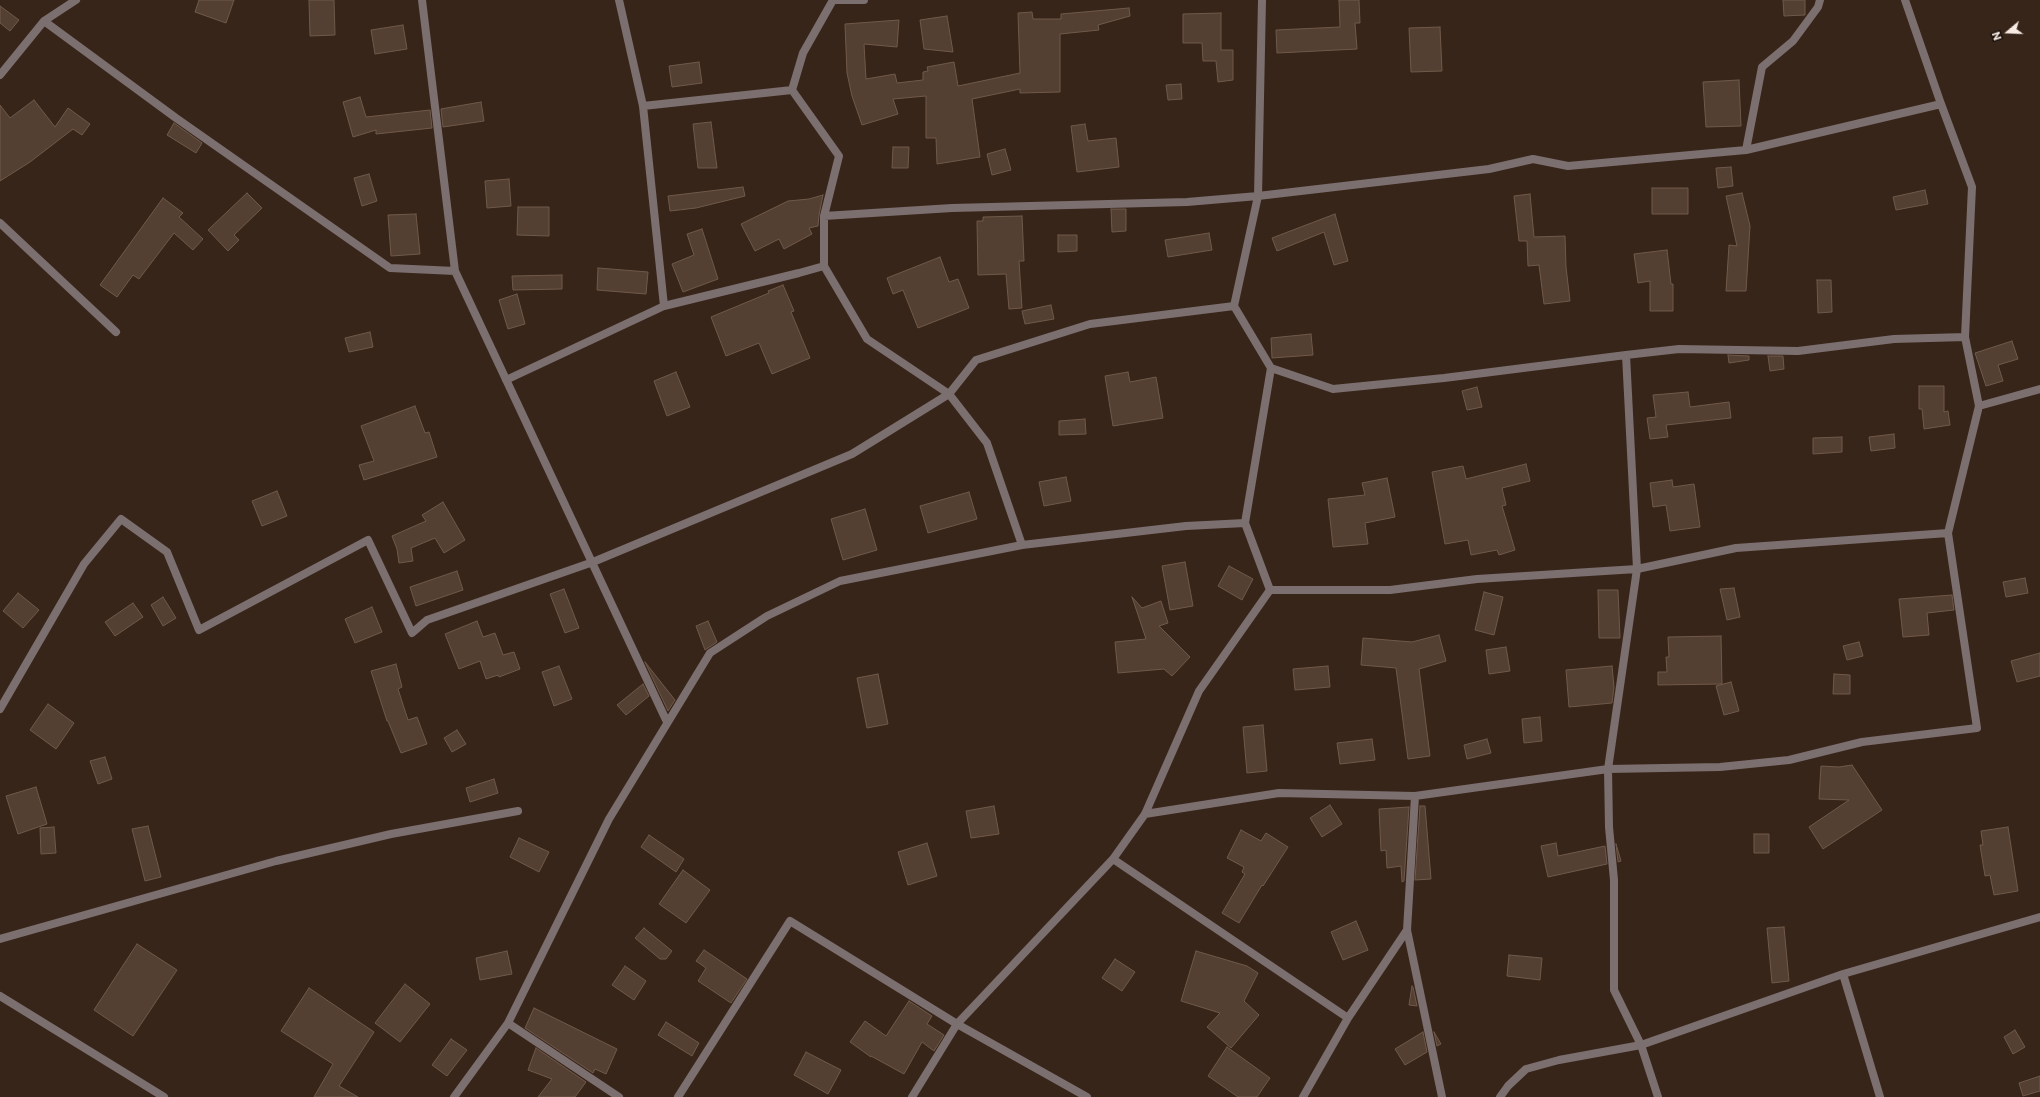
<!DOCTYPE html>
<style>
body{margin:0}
#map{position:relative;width:2040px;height:1097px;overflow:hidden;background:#382519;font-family:Commissioner,sans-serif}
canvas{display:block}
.north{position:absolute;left:1988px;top:12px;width:40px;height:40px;-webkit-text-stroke:3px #19100b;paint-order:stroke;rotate:251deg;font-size:11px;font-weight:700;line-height:16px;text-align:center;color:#f8ebe3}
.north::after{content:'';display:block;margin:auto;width:14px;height:18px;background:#f8ebe3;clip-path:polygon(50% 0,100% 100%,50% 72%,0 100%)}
</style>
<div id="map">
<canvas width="2040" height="1097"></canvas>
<div class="north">N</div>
</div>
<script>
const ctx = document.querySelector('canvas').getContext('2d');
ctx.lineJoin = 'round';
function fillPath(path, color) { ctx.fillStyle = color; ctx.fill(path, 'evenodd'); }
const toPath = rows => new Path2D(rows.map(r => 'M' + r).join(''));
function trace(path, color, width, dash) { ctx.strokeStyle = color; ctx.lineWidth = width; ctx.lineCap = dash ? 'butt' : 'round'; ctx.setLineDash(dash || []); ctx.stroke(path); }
const building = toPath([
 [199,0,234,0,226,23,195,12,199,0],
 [309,0,334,0,335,35,310,36,309,0],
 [1339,0,1359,0,1360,23,1355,23,1357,49,1277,53,1276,30,1340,27,1339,0],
 [1783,0,1805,0,1805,15,1784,16,1783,0],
 [0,6,19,20,10,31,0,23,0,6],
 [1129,8,1130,16,1098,25,1099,30,1060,34,1060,92,1020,93,1020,89,972,99,980,157,937,164,936,138,926,138,926,96,893,99,898,114,862,125,852,96,847,73,845,24,899,20,897,47,864,44,866,79,895,74,897,83,923,80,923,72,928,71,927,67,954,62,958,86,1020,73,1018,13,1032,12,1033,19,1061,19,1061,14,1129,8],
 [1221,13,1221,50,1233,50,1233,80,1218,82,1216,61,1203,61,1202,43,1183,43,1183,14,1221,13],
 [947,16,953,52,924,49,920,20,947,16],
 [403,25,407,49,375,54,371,30,403,25],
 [1440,27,1442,71,1411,72,1409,28,1440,27],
 [699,62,702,83,672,87,669,66,699,62],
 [1739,80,1741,126,1706,127,1703,82,1739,80],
 [1181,84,1182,99,1168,100,1166,85,1181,84],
 [360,97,366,117,430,110,432,128,376,134,376,130,353,137,343,102,360,97],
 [34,100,55,127,68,108,90,124,82,135,73,129,30,162,0,181,0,105,10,118,34,100],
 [481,102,484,121,443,127,441,109,481,102],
 [711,122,717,168,698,168,693,124,711,122],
 [174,123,202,143,196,153,167,135,174,123],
 [1085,124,1088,141,1116,138,1119,167,1077,172,1071,126,1085,124],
 [893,147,909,147,908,168,892,168,893,147],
 [1005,149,1011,170,992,175,987,154,1005,149],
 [1731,167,1733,186,1718,188,1716,168,1731,167],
 [369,174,377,201,362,206,354,178,369,174],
 [509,179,511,206,487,208,485,181,509,179],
 [743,187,745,196,696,208,670,211,668,196,743,187],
 [1652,188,1688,188,1688,214,1652,214,1652,188],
 [1925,190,1928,204,1896,210,1893,197,1925,190],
 [247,193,262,208,234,235,239,240,228,251,208,230,247,193],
 [1742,193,1750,226,1746,291,1726,291,1729,245,1737,246,1726,196,1742,193],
 [1530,194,1534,237,1565,236,1566,267,1570,301,1544,304,1539,265,1528,266,1527,241,1519,241,1514,196,1530,194],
 [823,195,819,215,818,226,809,228,812,234,784,249,779,239,755,251,741,224,788,201,809,199,823,195],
 [163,198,183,213,179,217,203,239,193,250,174,233,139,279,133,275,117,297,100,285,163,198],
 [518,207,549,207,549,236,517,235,518,207],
 [1111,209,1126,209,1126,231,1112,232,1111,209],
 [416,214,420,254,391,256,388,215,416,214],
 [1335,214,1348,261,1334,265,1324,232,1277,251,1272,238,1335,214],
 [1022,216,1024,261,1019,261,1022,308,1009,309,1006,274,978,275,977,221,983,221,983,217,1022,216],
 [702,229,718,279,683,292,672,264,694,255,687,234,702,229],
 [1209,233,1212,250,1168,257,1165,240,1209,233],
 [1058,235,1077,235,1077,251,1058,252,1058,235],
 [1667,250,1671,284,1673,284,1673,311,1650,311,1650,281,1638,283,1634,254,1667,250],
 [940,257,949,282,958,279,969,308,918,328,903,290,893,294,887,278,940,257],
 [598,268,648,272,646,294,597,290,598,268],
 [562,275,562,289,513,290,512,276,562,275],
 [1817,280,1831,280,1832,312,1818,313,1817,280],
 [783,285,794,311,791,312,810,358,772,374,759,343,726,356,711,317,769,293,768,291,783,285],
 [517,294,525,324,508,329,499,300,517,294],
 [1051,305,1054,319,1025,324,1022,311,1051,305],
 [370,332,373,347,349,352,345,338,370,332],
 [1311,334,1313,355,1272,358,1271,338,1311,334],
 [2012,341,2018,359,1998,365,2003,381,1986,386,1975,353,2012,341],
 [1728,355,1749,356,1749,360,1729,363,1728,355],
 [1768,356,1783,356,1784,369,1770,371,1768,356],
 [676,372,690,407,667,416,654,381,676,372],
 [1128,372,1130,382,1156,377,1163,418,1113,426,1105,376,1128,372],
 [1919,386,1944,386,1944,412,1948,411,1950,425,1924,429,1922,409,1919,409,1919,386],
 [1477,387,1482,407,1467,410,1462,391,1477,387],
 [1688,392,1690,407,1729,402,1731,418,1666,425,1668,437,1650,439,1647,418,1656,417,1653,395,1688,392],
 [415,406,425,433,429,432,437,457,364,480,359,465,374,461,361,426,415,406],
 [1085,419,1086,434,1059,435,1059,421,1085,419],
 [1894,434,1895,448,1871,451,1869,437,1894,434],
 [1842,437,1842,452,1813,454,1813,438,1842,437],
 [1526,464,1530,481,1502,488,1506,505,1502,506,1515,550,1499,555,1497,550,1471,555,1468,540,1445,544,1432,472,1463,466,1466,479,1526,464],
 [1066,477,1071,501,1044,506,1039,482,1066,477],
 [1387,478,1395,517,1365,523,1368,544,1333,547,1328,499,1365,495,1362,483,1387,478],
 [1672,480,1673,487,1694,484,1700,527,1670,531,1666,505,1653,507,1650,483,1672,480],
 [277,491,287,516,262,526,252,501,277,491],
 [969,492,977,519,928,533,920,506,969,492],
 [443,502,465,540,444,553,435,538,411,548,413,561,399,563,397,549,392,536,426,521,422,515,443,502],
 [865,509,877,550,843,560,831,519,865,509],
 [1185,562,1193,606,1170,610,1162,566,1185,562],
 [1229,566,1253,579,1242,600,1218,586,1229,566],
 [457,571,463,590,416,606,410,587,457,571],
 [2025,578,2028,593,2006,597,2003,582,2025,578],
 [1734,588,1740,617,1727,620,1720,589,1734,588],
 [564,589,579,628,565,633,550,594,564,589],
 [1598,590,1618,590,1620,638,1599,638,1598,590],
 [1484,592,1503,597,1494,635,1475,630,1484,592],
 [18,593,39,610,23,628,3,611,18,593],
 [1952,595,1954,610,1927,613,1929,635,1903,637,1899,599,1952,595],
 [163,597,176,618,163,626,151,605,163,597],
 [1132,597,1142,608,1161,601,1168,623,1159,626,1190,657,1172,676,1164,669,1118,673,1115,642,1146,639,1132,597],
 [133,603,143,617,115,636,105,622,133,603],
 [372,607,382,632,355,643,345,619,372,607],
 [477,621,483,637,495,633,503,655,514,652,520,669,499,677,498,675,486,679,480,661,459,669,445,634,477,621],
 [708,621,717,642,705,650,696,626,708,621],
 [1439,635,1446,661,1419,669,1430,756,1408,759,1396,668,1361,665,1363,638,1412,642,1439,635],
 [1721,636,1722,684,1658,685,1658,672,1667,672,1666,657,1669,657,1668,637,1721,636],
 [1859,642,1863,656,1847,660,1843,646,1859,642],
 [1506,647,1510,671,1489,674,1486,650,1506,647],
 [2040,653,2040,676,2017,682,2011,661,2040,653],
 [645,662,675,700,668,711,645,662],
 [396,664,402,687,398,689,408,720,417,717,427,744,401,753,388,721,387,721,371,671,396,664],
 [559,666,572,699,554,706,542,672,559,666],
 [1328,666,1330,687,1295,690,1293,669,1328,666],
 [1612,666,1614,687,1612,703,1569,707,1566,670,1612,666],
 [878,674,888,724,867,728,857,678,878,674],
 [1834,674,1850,675,1850,694,1833,694,1834,674],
 [1731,682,1739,711,1724,715,1716,686,1731,682],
 [643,684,649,696,626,715,617,705,643,684],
 [48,704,74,723,56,749,30,730,48,704],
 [1540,717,1542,741,1524,743,1522,719,1540,717],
 [1263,725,1267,771,1247,773,1243,727,1263,725],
 [457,730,466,744,452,752,444,738,457,730],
 [1372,739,1375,760,1340,764,1337,743,1372,739],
 [1487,739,1491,753,1467,759,1464,745,1487,739],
 [105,757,112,779,98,784,90,761,105,757],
 [1852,765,1882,810,1823,849,1809,827,1849,800,1819,799,1821,766,1839,767,1852,765],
 [494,779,498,793,470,802,466,788,494,779],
 [36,787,47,824,18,834,6,796,36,787],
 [1330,805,1342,824,1322,837,1310,818,1330,805],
 [994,806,999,834,971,838,966,811,994,806],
 [1420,806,1425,806,1431,879,1415,880,1420,806],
 [1409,807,1404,881,1402,882,1401,866,1387,868,1386,850,1381,851,1379,809,1409,807],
 [148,826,161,877,145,881,132,829,148,826],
 [54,827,56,853,41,854,40,828,54,827],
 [2008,827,2018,891,1994,895,1990,875,1985,876,1980,845,1983,845,1981,831,2008,827],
 [1241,830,1261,841,1266,833,1288,847,1263,886,1262,885,1239,923,1222,913,1245,874,1242,872,1244,867,1227,858,1241,830],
 [1754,834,1769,834,1769,853,1754,853,1754,834],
 [649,835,684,859,676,872,641,847,649,835],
 [519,838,549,852,539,872,510,857,519,838],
 [927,843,937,876,908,885,898,852,927,843],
 [1556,843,1558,856,1605,846,1607,864,1548,877,1541,846,1556,843],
 [1616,844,1621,861,1618,862,1616,844],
 [683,870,710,890,686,923,659,904,683,870],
 [1356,921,1368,950,1343,960,1331,932,1356,921],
 [1784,927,1789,981,1772,983,1767,928,1784,927],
 [644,928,672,951,666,959,660,959,635,938,644,928],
 [137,944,177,970,133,1036,94,1010,137,944],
 [704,950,747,979,731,1003,698,981,706,968,696,961,704,950],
 [507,951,512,974,480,980,476,958,507,951],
 [1196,951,1247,966,1258,973,1244,1001,1259,1015,1231,1048,1207,1027,1220,1013,1181,1001,1196,951],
 [1509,955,1542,958,1540,980,1507,976,1509,955],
 [1115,959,1135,972,1122,991,1102,978,1115,959],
 [625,966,646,981,634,1000,612,985,625,966],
 [405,984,430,1004,400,1042,375,1023,405,984],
 [1412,986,1413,987,1417,1006,1409,1005,1412,986],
 [309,988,374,1032,339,1086,358,1097,314,1097,333,1064,281,1031,309,988],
 [909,1001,932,1016,927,1024,944,1035,934,1051,922,1042,904,1074,871,1056,871,1057,850,1042,865,1021,886,1036,909,1001],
 [534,1008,617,1049,606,1074,595,1069,593,1073,525,1028,534,1008],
 [666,1022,699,1043,692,1056,658,1035,666,1022],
 [2015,1030,2025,1047,2013,1054,2004,1037,2015,1030],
 [1423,1032,1427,1052,1405,1065,1395,1049,1423,1032],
 [1434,1032,1441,1044,1437,1046,1434,1032],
 [451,1039,467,1050,447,1076,432,1065,451,1039],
 [1227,1047,1270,1078,1257,1097,1238,1097,1208,1076,1227,1047],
 [536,1048,586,1082,575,1097,538,1097,552,1079,528,1070,536,1048],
 [806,1052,841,1070,828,1094,794,1075,806,1052],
 [2040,1076,2040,1091,2023,1096,2019,1083,2040,1076]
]);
const minor = toPath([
 [76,0,44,21,176,118,390,268,455,271],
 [422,0,455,271,667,722],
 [619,0,643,106,664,306],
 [833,0,803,53,792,90,839,156,824,216,824,266,867,339,949,394,987,443,1022,545,1186,526,1245,523,1270,590],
 [833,0,864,0],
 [1262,0,1258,196,1234,306,1271,368,1333,389,1444,378,1626,355],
 [1905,0,1941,104,1972,187,1965,337],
 [0,75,44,21],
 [643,106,792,90],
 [1746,150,1762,67,1793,41,1818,7,1820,0],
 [824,216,952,208,1187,202,1258,196,1489,169,1533,159,1568,166,1746,150,1941,104],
 [0,223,116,332],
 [506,380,664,306,799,273,824,266],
 [1245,523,1271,368],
 [0,709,84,564,121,519,167,552,199,630,368,540,412,633,427,620,593,562,852,454,949,394,976,360,1090,324,1234,306],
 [1415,796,1407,930,1442,1097],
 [1145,814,1279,793,1415,796,1608,769,1720,767,1789,760,1862,742,1977,728,1948,533,1979,406],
 [1113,859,1348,1018],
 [0,939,276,861,391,834,518,811],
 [1843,974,1880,1097],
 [0,996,164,1097],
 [508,1023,619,1097],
 [454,1097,508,1023,609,819,710,653,767,616,840,581,1022,545],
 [678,1097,790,921,957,1024,1087,1097],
 [912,1097,957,1024,1113,859,1145,814,1199,691,1270,590,1390,590,1477,579,1637,569,1736,548,1948,533],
 [1303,1097,1348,1018,1407,930],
 [1500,1097,1508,1086,1526,1069,1559,1060,1641,1045,1843,974,2040,917],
 [1658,1097,1641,1045,1614,990,1614,880,1609,827,1608,769,1637,569,1626,355,1679,349,1798,351,1894,339,1965,337,1979,406,2040,389]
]);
fillPath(building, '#544032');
trace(building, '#6f594a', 1);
trace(minor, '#7c6f70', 8);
</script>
